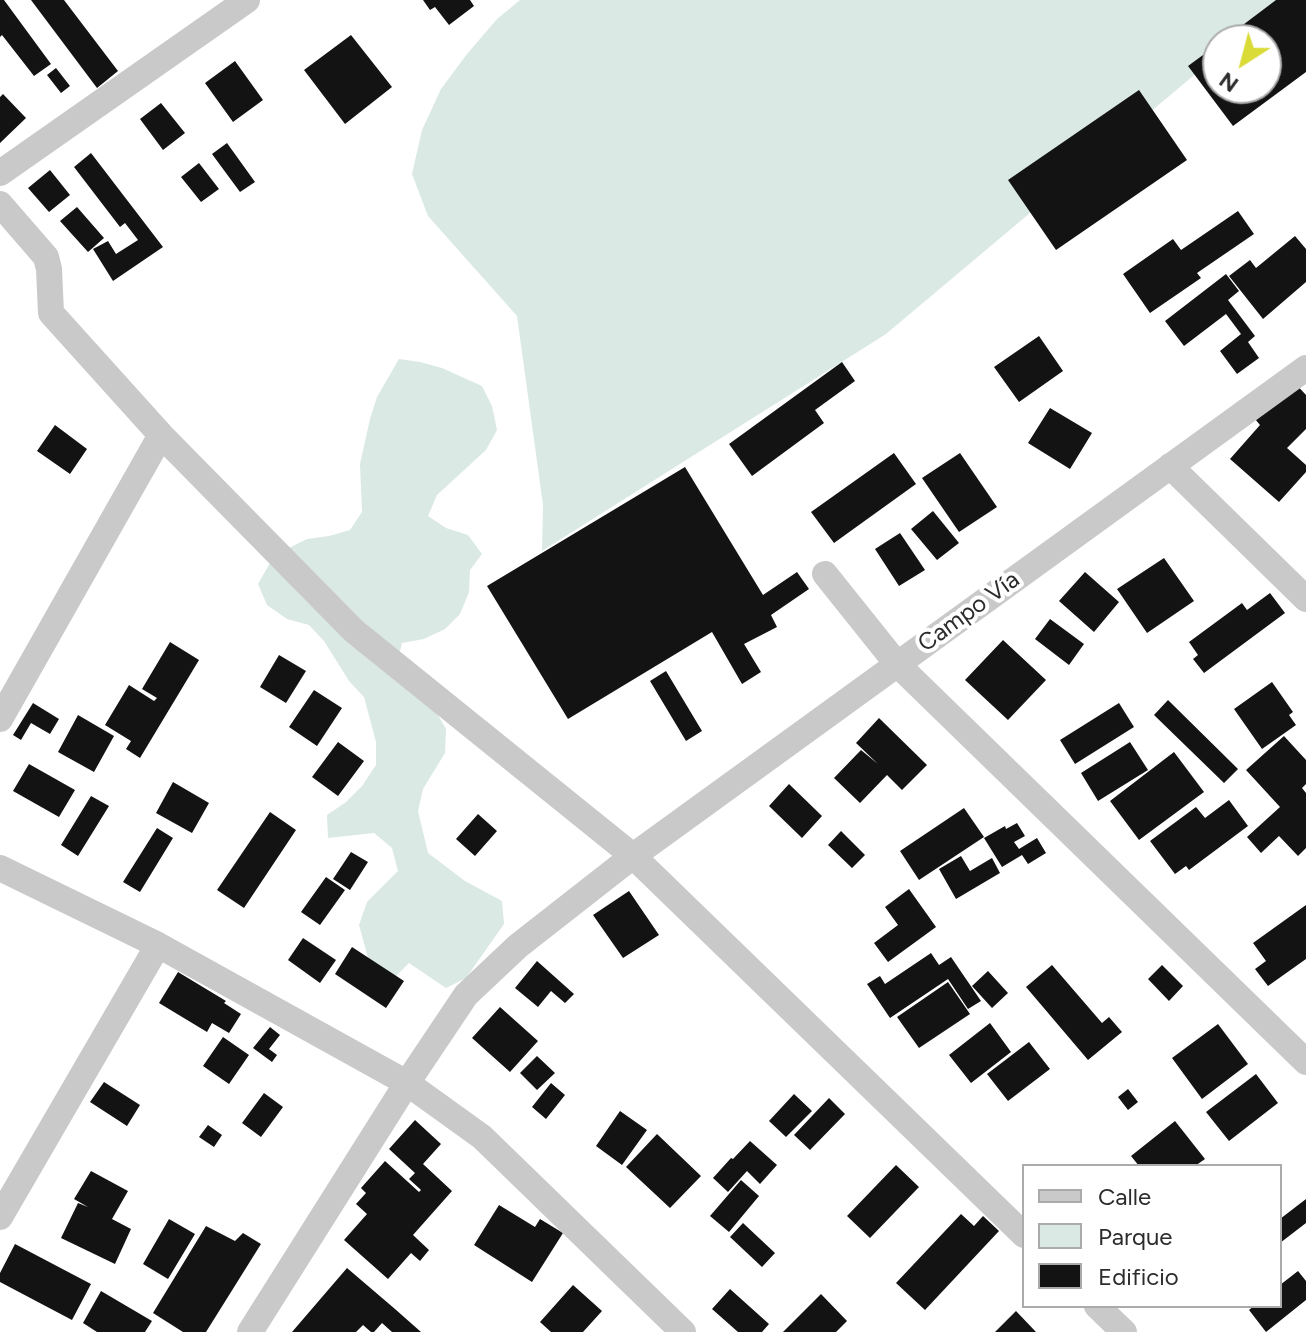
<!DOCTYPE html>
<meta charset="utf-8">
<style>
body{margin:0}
#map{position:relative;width:1306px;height:1332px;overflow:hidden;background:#fff;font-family:Figtree,sans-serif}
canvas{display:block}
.legend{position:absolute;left:1022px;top:1164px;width:260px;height:144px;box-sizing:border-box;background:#fff;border:2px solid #ababab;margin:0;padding:10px 14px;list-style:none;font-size:24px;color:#2c2c2c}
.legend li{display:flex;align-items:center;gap:16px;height:40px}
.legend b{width:40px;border:2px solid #ababab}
.north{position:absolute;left:1202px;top:24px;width:80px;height:80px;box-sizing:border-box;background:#fff;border:2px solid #ababab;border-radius:50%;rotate:216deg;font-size:22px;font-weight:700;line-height:32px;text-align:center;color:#2c2c2c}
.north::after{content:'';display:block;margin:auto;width:28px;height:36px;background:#dadb37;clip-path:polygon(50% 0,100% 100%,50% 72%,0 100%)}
</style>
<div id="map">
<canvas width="1306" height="1332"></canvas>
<ul class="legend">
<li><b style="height:10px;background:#c9c9c9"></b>Calle</li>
<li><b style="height:22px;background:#dae9e3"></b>Parque</li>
<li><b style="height:22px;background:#131313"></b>Edificio</li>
</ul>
<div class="north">N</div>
</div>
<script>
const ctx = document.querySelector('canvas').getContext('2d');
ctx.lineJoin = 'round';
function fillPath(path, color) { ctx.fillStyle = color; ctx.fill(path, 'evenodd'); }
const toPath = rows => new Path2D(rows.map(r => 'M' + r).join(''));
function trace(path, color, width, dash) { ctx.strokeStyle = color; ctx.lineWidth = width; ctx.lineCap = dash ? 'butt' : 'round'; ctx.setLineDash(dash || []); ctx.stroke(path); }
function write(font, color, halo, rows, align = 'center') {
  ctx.font = font + ' Figtree,sans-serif'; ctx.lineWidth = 8; ctx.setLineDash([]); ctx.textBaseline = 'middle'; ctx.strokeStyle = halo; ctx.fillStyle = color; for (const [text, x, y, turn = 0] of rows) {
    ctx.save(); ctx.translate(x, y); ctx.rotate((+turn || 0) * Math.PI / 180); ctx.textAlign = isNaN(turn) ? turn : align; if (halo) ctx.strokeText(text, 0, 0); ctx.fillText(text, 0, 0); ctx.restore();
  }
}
const green = toPath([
 [520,0,1283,0,1235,40,1218,40,1218,55,886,334,542,551,543,505,517,316,428,216,412,174,422,130,441,89,467,54,497,19],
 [399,359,420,362,442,368,482,386,492,406,497,430,486,450,437,495,428,516,446,528,468,535,482,554,470,570,469,592,460,614,445,629,424,639,402,643,399,655,435,710,446,729,445,753,423,789,418,811,428,853,465,881,502,901,504,924,492,941,466,978,446,988,409,963,393,979,371,969,359,925,367,902,398,871,392,848,374,833,328,838,327,815,346,802,362,786,376,765,376,742,364,697,349,681,324,641,309,625,287,619,267,605,258,584,270,563,287,549,307,539,329,536,350,530,362,512,360,464,370,419,377,397]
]);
const building = toPath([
 [0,0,4,0,51,64,34,76,2,35,0,37],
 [31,0,64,0,118,71,97,88],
 [423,0,470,0,474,6,449,25,435,7,430,10],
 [1276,0,1306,0,1306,72,1233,126,1188,66,1218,44,1218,88,1266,88,1266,40,1223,40],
 [351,35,392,87,345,124,304,70],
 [235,61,263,100,233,122,205,83],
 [56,68,70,86,61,93,47,75],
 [1139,90,1187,160,1056,250,1008,180],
 [3,94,26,118,0,143,0,97],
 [161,103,185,133,163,150,140,119],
 [227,143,255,182,240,192,212,154],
 [91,153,163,247,113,281,93,249,108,241,116,254,138,240,125,223,120,227,74,167],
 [199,163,219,189,201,202,181,177],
 [50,170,70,195,49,212,28,188],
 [77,207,104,238,88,252,60,221],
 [1238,211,1254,234,1197,273,1201,278,1150,313,1123,274,1173,239,1181,250],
 [1295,236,1306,249,1306,282,1263,319,1229,276,1250,260,1256,268],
 [1226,274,1239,291,1228,300,1255,336,1248,342,1259,358,1237,374,1220,351,1241,334,1226,314,1184,346,1165,321],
 [1039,336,1063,371,1019,402,994,367],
 [842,362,855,381,815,410,824,423,752,476,729,444],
 [1293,381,1306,395,1306,429,1287,448,1306,465,1306,472,1279,502,1230,459,1260,425,1255,419],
 [1050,408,1092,433,1070,469,1028,443],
 [55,425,87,449,70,474,37,451],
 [894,453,916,484,834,543,811,512],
 [960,453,997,507,959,532,922,478],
 [685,467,763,595,797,572,809,589,771,615,777,627,744,644,761,672,742,684,712,632,568,719,487,586],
 [933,511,959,543,937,560,911,529],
 [900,533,925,570,899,586,875,549],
 [1164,558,1194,601,1147,633,1117,589],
 [1085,572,1119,602,1094,632,1059,601],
 [1270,593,1285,613,1204,673,1193,659,1198,655,1189,642,1242,603,1247,610],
 [1050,619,1084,644,1069,665,1035,639],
 [1003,640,1046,680,1008,720,965,680],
 [170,642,199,660,140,758,126,749,131,741,105,725,129,685,154,701,157,698,142,689],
 [279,655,306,671,286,703,260,687],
 [666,671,702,731,686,741,650,681],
 [1272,682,1293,712,1289,715,1296,725,1262,749,1234,709],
 [314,690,342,708,317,746,289,727],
 [1168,700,1238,769,1224,783,1154,715],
 [33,703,59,719,50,734,31,723,21,740,13,735],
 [1119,703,1134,727,1075,764,1060,740],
 [78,715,114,736,94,772,58,752],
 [879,718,927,765,902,790,887,775,860,803,834,778,861,750,878,764,856,743],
 [1284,736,1306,760,1306,784,1302,788,1306,793,1306,848,1298,856,1279,836,1261,853,1247,837,1280,807,1246,770],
 [338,742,364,761,338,796,312,777],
 [1130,742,1148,770,1098,801,1081,773],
 [1174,752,1204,792,1139,840,1110,801],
 [29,764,75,790,59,817,13,791],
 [173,782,209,803,192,833,156,813],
 [789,784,822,816,802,838,769,806],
 [91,796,109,806,78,856,61,845],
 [1229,800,1248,826,1189,870,1186,866,1175,874,1150,841,1196,807,1205,818],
 [964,808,984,837,919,880,900,851],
 [270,812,296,830,244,908,217,890],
 [478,814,497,831,475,856,456,839],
 [1017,823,1025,836,1014,842,1019,849,1037,838,1046,853,1028,864,1022,855,1002,867,984,838,1005,826,1006,829],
 [157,828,173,838,140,892,123,882],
 [841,831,865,855,852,868,828,845],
 [351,852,368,862,350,890,333,879],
 [961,856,970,871,992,858,1000,873,956,899,939,869],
 [326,877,345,890,320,925,301,912],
 [909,889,936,927,888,962,874,943,898,925,885,907],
 [629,891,659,935,623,958,593,915],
 [1306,905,1306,959,1268,986,1255,969,1266,961,1253,943],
 [303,938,336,960,320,983,288,960],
 [352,947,404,981,386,1008,335,974],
 [931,953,939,965,951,957,981,1001,968,1009,948,979,890,1018,867,984,880,976,885,984],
 [537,961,574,994,565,1003,551,991,538,1007,515,988],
 [1052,965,1102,1023,1109,1017,1122,1032,1088,1060,1026,987],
 [1162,965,1183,986,1169,1001,1148,979],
 [988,971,1008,993,992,1008,972,986],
 [178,972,226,1001,224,1003,241,1014,229,1033,212,1023,207,1032,159,1003],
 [948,982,970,1014,919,1048,897,1017],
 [500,1007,538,1041,510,1072,472,1038],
 [990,1023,1011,1052,971,1083,949,1055],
 [1218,1024,1248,1064,1202,1099,1172,1058],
 [270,1027,280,1035,269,1049,277,1055,272,1062,253,1048],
 [223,1037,249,1055,229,1084,203,1066],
 [1029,1042,1050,1069,1008,1101,987,1074],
 [537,1056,555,1073,537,1090,520,1073],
 [1256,1074,1278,1103,1229,1141,1206,1112],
 [104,1082,140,1105,127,1126,90,1102],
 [551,1083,565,1095,546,1119,532,1107],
 [1128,1089,1138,1102,1128,1110,1118,1097],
 [264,1093,283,1107,261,1137,242,1123],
 [794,1094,812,1111,786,1137,769,1121],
 [829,1098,845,1114,810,1150,794,1135],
 [620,1111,647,1130,622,1165,596,1146],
 [415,1120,441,1144,423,1164,452,1191,413,1235,429,1250,420,1261,411,1253,388,1279,344,1240,367,1214,356,1204,366,1193,361,1188,385,1161,419,1192,421,1190,409,1179,415,1173,389,1149],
 [1175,1121,1205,1159,1195,1166,1139,1166,1131,1156],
 [208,1125,222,1135,214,1147,199,1137],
 [657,1134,701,1176,670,1208,626,1167],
 [750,1141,777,1165,760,1184,747,1171,728,1192,713,1178,731,1158,733,1159],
 [896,1165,919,1187,870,1238,847,1216],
 [91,1171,128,1191,112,1219,131,1229,115,1264,61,1238,78,1203,88,1207,74,1199],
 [741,1180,759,1196,729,1232,710,1216],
 [1306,1199,1306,1223,1280,1243,1280,1219],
 [499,1205,535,1227,540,1219,563,1233,532,1282,474,1245],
 [961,1214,974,1226,983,1216,999,1231,925,1310,896,1283],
 [169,1219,195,1234,168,1279,143,1264],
 [743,1223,775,1253,762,1267,730,1237],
 [206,1226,235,1241,243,1233,261,1244,206,1332,183,1332,153,1313],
 [15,1244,91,1284,72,1320,0,1282,0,1273],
 [347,1268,395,1309,421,1332,392,1332,382,1323,374,1332,371,1332,363,1325,356,1332,292,1332],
 [1298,1271,1306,1281,1306,1300,1266,1332,1249,1310,1254,1306,1280,1306,1280,1285],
 [573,1285,602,1311,583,1332,551,1332,540,1322],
 [730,1289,769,1324,762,1332,738,1332,712,1309],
 [101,1291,152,1321,145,1332,97,1332,83,1323],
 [821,1294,847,1321,836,1332,783,1332],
 [1016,1311,1036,1332,995,1332]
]);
const street = toPath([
 [0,173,247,0],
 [0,204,46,257,49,269,51,313,161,435,354,631,633,856,1024,1235],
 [1170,466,1306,599],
 [825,574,897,664,1306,1062],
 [0,719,161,435],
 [0,868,158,945,407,1083,482,1137,683,1332],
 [0,1217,158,945],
 [1097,1306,1124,1332],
 [250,1332,407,1083,466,995,518,946,633,856,1306,368]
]);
const streetNames = [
 ["Campo Vía",969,612,-36]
];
fillPath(green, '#dae9e3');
fillPath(building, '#131313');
trace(street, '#c9c9c9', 26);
write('24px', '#2c2c2c', '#fff', streetNames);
</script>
